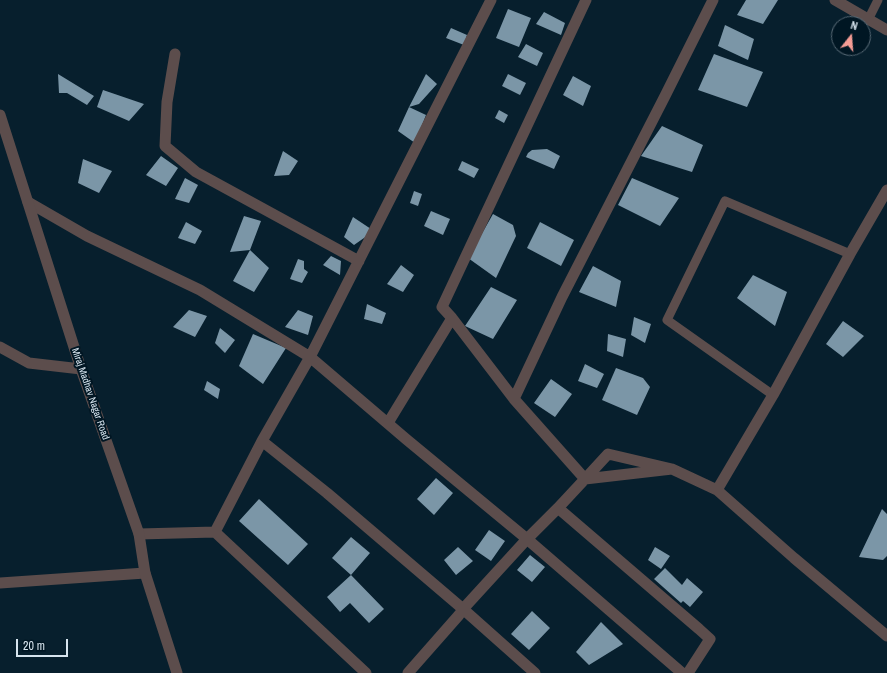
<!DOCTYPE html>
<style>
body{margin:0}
#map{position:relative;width:887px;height:673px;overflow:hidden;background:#071f2d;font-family:"Archivo Narrow",sans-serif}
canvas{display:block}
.north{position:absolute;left:831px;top:16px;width:40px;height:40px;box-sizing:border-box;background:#001623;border:1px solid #566874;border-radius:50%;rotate:17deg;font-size:11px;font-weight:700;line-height:16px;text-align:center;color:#d6e4ee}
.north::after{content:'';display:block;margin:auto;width:14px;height:18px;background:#f59c95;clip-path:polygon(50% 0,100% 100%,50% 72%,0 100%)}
.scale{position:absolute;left:16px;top:639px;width:52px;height:18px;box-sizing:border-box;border:2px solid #d6e4ee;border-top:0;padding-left:5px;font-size:12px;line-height:14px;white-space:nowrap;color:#d6e4ee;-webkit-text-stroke:3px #001623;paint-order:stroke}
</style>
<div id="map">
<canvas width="887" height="673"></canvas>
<div class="north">N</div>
<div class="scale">20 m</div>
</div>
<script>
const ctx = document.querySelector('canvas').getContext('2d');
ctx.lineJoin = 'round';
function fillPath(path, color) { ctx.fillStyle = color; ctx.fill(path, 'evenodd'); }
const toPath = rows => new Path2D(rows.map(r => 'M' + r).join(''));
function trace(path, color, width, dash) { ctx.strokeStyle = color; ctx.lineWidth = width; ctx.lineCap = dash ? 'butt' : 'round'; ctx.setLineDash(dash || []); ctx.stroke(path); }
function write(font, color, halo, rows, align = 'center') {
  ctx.font = font + ' "Archivo Narrow",sans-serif'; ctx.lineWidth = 4; ctx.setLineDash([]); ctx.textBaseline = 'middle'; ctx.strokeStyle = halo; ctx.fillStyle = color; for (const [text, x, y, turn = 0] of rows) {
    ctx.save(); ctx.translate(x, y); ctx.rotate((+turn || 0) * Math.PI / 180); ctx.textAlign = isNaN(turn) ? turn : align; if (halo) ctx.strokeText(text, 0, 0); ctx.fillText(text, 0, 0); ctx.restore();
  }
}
const building = toPath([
 [746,0,778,0,763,24,737,15],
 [508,9,531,18,519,47,496,38],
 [544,12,565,23,561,35,536,24],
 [725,25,754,39,748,60,718,46],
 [451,28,467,35,464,45,446,38],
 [526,44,543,53,537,66,518,57],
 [714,54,763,72,747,107,698,90],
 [58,74,94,96,87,105,67,93,59,93],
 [426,74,437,84,419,104,409,107,426,115,415,143,398,131,409,107],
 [508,74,526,83,520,95,502,86],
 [573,76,591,86,583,106,563,95],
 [103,90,144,104,129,121,97,107],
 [499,110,508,115,504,123,495,118],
 [662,126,703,145,692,172,641,156],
 [547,149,560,156,554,169,526,157,528,153,532,150],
 [283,151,298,161,289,175,274,176],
 [161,156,178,168,166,186,146,175],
 [83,159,112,171,99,193,78,183],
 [462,161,479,169,474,178,458,170],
 [185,178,198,185,189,203,175,199],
 [632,178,679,198,660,226,618,205],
 [414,191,422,194,418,206,410,203],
 [431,211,450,219,443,235,424,226],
 [493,214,513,225,516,236,496,278,468,258],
 [244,216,261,221,250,250,230,252],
 [353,217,374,231,354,245,344,237],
 [186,222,202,231,195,244,178,238],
 [540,222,574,240,561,266,527,248],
 [250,250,269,268,254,292,233,281],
 [331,256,341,261,340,275,323,265],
 [298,259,304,261,304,269,308,272,302,283,290,279],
 [401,265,414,275,403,292,387,284],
 [593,266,621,281,616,307,579,292],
 [753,275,787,292,775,326,737,298],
 [491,287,517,300,493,339,465,326],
 [367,304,386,313,382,324,364,319],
 [189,310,207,316,195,337,173,327],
 [298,310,313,316,308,335,285,327],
 [634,317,651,324,645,343,631,335],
 [843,321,864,336,843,357,826,344],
 [220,328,235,340,225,353,215,343],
 [253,334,286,348,263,384,239,366],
 [608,334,626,339,623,357,607,351],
 [585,364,604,374,597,388,578,381],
 [616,368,643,378,650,387,637,415,602,400],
 [551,379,572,394,555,417,534,403],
 [207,381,220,389,218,399,204,390],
 [436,478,453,493,434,515,417,499],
 [259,499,308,544,288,565,239,521],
 [882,509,887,514,887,556,883,560,859,557],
 [489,530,505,541,491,561,475,550],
 [351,537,370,553,351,575,384,609,369,623,350,603,340,612,327,597,351,575,332,558],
 [458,547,473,561,456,575,444,560],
 [655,547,670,556,661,569,648,560],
 [530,555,545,567,532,582,517,570],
 [665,568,682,585,687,578,703,592,690,607,683,601,681,603,654,579],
 [532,611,550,628,529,650,511,634],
 [601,622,623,644,589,665,576,652]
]);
const service = toPath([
 [868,20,878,0],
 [773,395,667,320,725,201,850,254]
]);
const minor = toPath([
 [491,0,310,357,406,439,527,539,682,673],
 [835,0,887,30],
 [175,54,167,102,165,146,196,172,359,261],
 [28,202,87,236,200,290,310,357,262,441,215,532,139,534],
 [0,347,29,363,81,369],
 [514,399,452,318,442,307,586,0],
 [388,423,452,318],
 [262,441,327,493,463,609,535,673],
 [672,469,585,479,608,454,672,469,717,490,794,558,887,636],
 [717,490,773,395,850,254,887,190],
 [558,508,699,629,710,639,688,673],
 [215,532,366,673],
 [0,583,145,573],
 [408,673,459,615,463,609,527,539,558,508,585,479,514,399,562,297,665,96,713,0]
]);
const tertiary = toPath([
 [0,115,81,369,139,534,145,573,177,673]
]);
const streetNames = [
 ["Miraj Madhav Nagar Road",90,394,71]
];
fillPath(building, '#7b96a7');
trace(service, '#5c4d4c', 9);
trace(minor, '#5c4d4c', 11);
trace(tertiary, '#5c4d4c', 11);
write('10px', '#d6e4ee', '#001623', streetNames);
</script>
